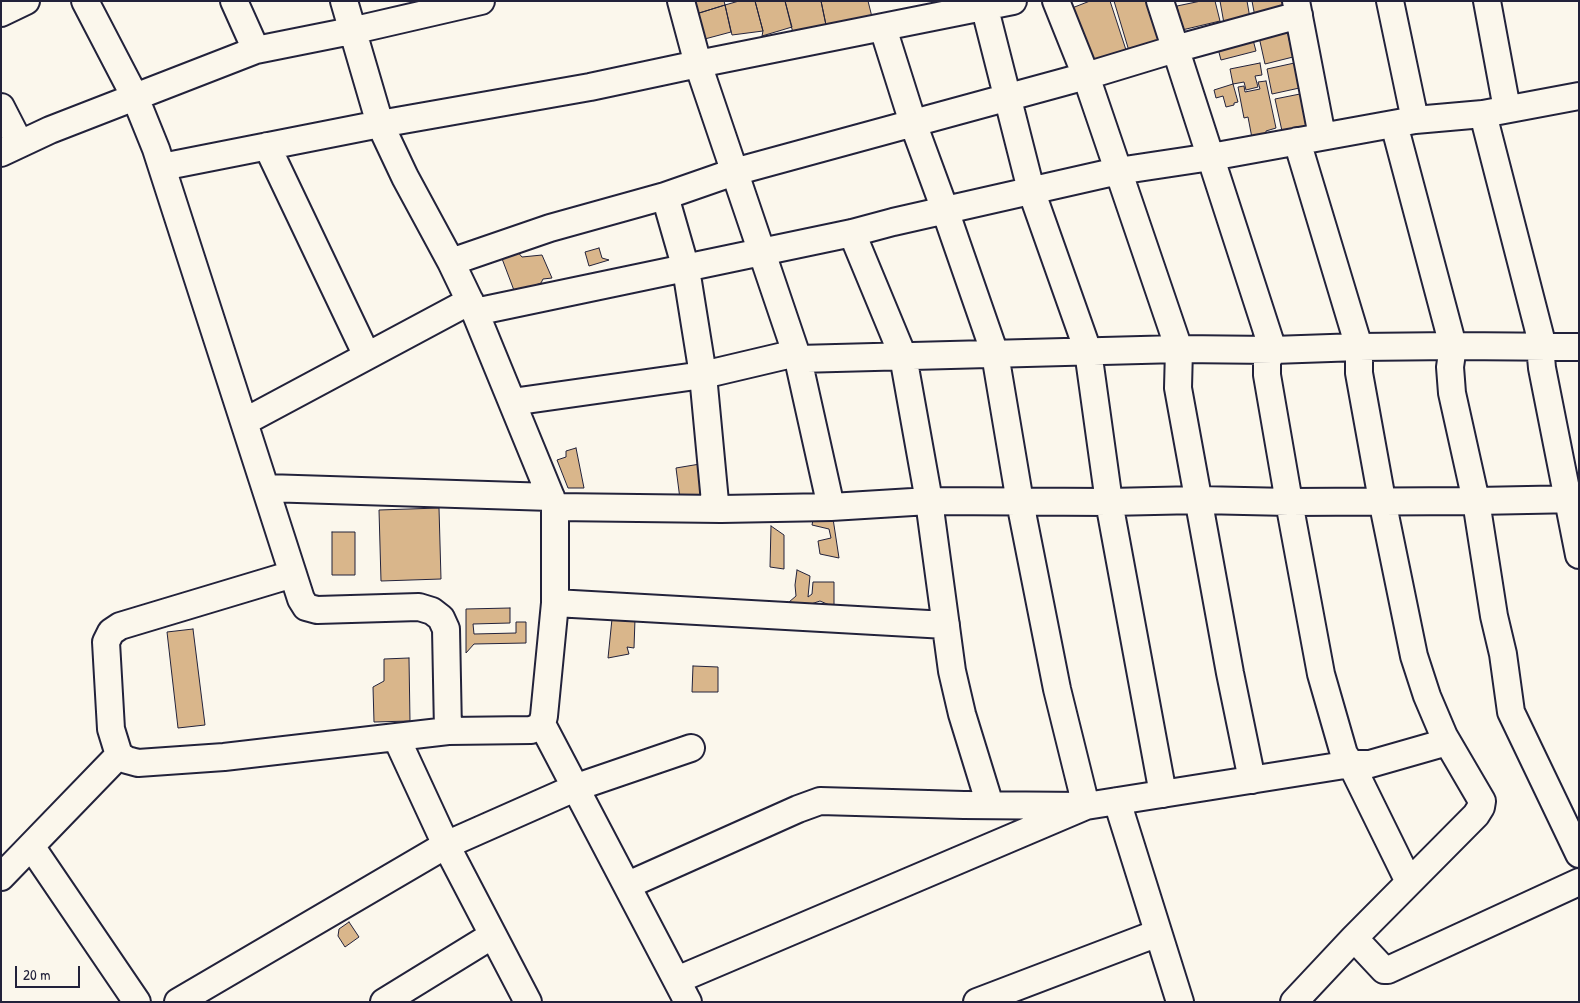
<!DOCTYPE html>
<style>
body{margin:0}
#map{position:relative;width:1580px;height:1003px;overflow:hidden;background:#fbf7ec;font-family:"Patrick Hand",sans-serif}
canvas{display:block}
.frame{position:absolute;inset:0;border:2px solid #22223b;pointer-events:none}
.scale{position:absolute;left:15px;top:966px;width:65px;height:22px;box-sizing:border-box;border:2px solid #22223b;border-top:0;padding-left:6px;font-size:15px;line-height:18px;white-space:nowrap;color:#22223b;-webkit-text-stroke:4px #fbf7ec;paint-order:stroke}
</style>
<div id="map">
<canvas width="1580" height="1003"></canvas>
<div class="frame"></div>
<div class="scale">20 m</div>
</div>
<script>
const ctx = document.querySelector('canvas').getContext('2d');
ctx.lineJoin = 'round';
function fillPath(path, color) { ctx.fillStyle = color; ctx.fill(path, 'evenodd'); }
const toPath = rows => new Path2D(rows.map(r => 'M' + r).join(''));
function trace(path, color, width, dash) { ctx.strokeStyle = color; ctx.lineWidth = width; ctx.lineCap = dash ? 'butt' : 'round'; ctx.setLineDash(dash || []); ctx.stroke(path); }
const building = toPath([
 [691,1,724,1,725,5,696,14,691,1],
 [739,1,755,1,763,31,732,35,725,5,739,1],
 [755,1,785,1,792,27,762,36,763,31,755,1],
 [785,1,821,1,826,25,793,33,785,1],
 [821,1,868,1,872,17,826,25,821,1],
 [1090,1,1110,1,1127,53,1091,65,1072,8,1090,1],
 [1114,1,1155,1,1166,40,1129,51,1114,1],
 [1201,1,1215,1,1220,21,1182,30,1177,6,1201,1],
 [1220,1,1247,1,1251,24,1225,29,1220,1],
 [1252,1,1282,1,1284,12,1255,17,1252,1],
 [725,5,731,32,701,40,696,14,725,5],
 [1287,30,1293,57,1265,64,1259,37,1287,30],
 [1252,36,1256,51,1221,60,1217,45,1252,36],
 [1299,62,1304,87,1272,94,1267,69,1299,62],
 [1260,63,1262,75,1255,76,1258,87,1246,90,1244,82,1233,84,1230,69,1260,63],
 [1266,81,1276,128,1266,131,1266,134,1252,138,1248,117,1244,118,1238,87,1244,86,1245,92,1260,89,1258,82,1266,81],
 [1233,84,1238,102,1234,103,1234,105,1226,107,1223,96,1216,98,1214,90,1233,84],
 [1305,93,1311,125,1282,131,1275,99,1305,93],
 [599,248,602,258,609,260,589,266,585,252,599,248],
 [516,250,522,257,542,255,552,278,543,279,541,283,515,293,501,256,516,250],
 [576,448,584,488,568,488,557,460,566,457,566,451,576,448],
 [700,464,709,495,680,499,676,468,700,464],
 [439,508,441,579,381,581,379,510,439,508],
 [832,512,839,558,820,554,818,541,831,538,829,529,812,525,814,515,832,512],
 [771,526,784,535,784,569,770,567,771,526],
 [332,532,355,532,355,575,332,575,332,532],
 [797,570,810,576,808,597,812,594,813,582,834,582,834,607,820,601,808,605,789,602,796,596,795,585,797,570],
 [510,608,510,623,473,624,474,634,516,633,516,622,526,622,526,643,474,644,466,653,466,609,510,608],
 [612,619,635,619,634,648,627,647,629,654,608,658,612,619],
 [193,629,205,725,178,728,167,632,193,629],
 [409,658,410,721,374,722,373,687,384,681,384,659,409,658],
 [693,666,718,667,718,692,692,692,693,666],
 [349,922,359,937,345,947,338,936,339,929,349,922]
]);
const minor = toPath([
 [85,1,135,97,156,149,301,599,306,607,317,610,419,607,432,611,441,618,446,629,448,731],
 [234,1,256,50],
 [344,1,380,124,405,177,451,262,475,312,555,507,721,509,831,507,929,501,1109,502,1199,500,1289,502,1476,501,1579,499],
 [681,1,698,64,798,359,831,507],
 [983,1,1031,190,1088,351,1109,502,1163,794],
 [1056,1,1086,76,1179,349,1178,388,1230,673,1252,780],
 [1160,1,1273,350,1267,361,1267,375,1289,502,1321,674,1344,754,1351,764,1370,764,1447,742],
 [1296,1,1322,136],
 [1390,1,1415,120],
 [1487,1,1507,109],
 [1,13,26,1],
 [1,107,20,144],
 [1483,114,1543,347,1541,357,1542,368,1579,555],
 [1394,124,1453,346,1450,367,1452,393,1476,501,1494,616,1503,654,1511,712,1579,854],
 [1297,141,1359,347,1359,373,1382,500,1414,656,1427,696,1444,736,1482,801,1481,807,1476,815,1354,938,1384,970,1388,970,1579,882],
 [267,146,367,356],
 [1,153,50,130,256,50,351,31,481,1],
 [162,167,380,124,590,87,698,64,1013,1],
 [665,196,686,269,703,375,715,502,721,509],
 [852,233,903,356,929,501,952,671,962,714,990,805],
 [451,262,550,228,665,196,734,172,1086,76,1175,49,1299,15],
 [475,312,852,233,893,222,1118,171,1211,157,1415,120,1483,114,1579,96],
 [512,402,703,375,792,354,798,359,1179,349,1273,350,1359,347,1453,346,1579,347],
 [244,422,470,301],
 [266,488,551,497],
 [293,574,120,626,111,632,106,642,111,729,119,755,127,760,138,763,224,757,448,731,531,730,536,728,542,724,544,716,555,603,555,507],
 [555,603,946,625],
 [542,724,688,1002],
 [396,737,446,845,528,1002],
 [1117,801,1180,1002],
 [31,846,137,1002],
 [1,877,119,755],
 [628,885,798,809,820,801,964,805,1086,806,1351,764,1409,882],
 [677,980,1086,806,1057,689,1020,502,995,354,945,210,913,123,883,28],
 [178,1002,446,845,577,787,691,748],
 [384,1002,493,935],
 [977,1002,1158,933],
 [1294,1002,1354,938]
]);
fillPath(building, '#d9b68b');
trace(building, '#22223b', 1);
trace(minor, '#22223b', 30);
trace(minor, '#fbf7ec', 26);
</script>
